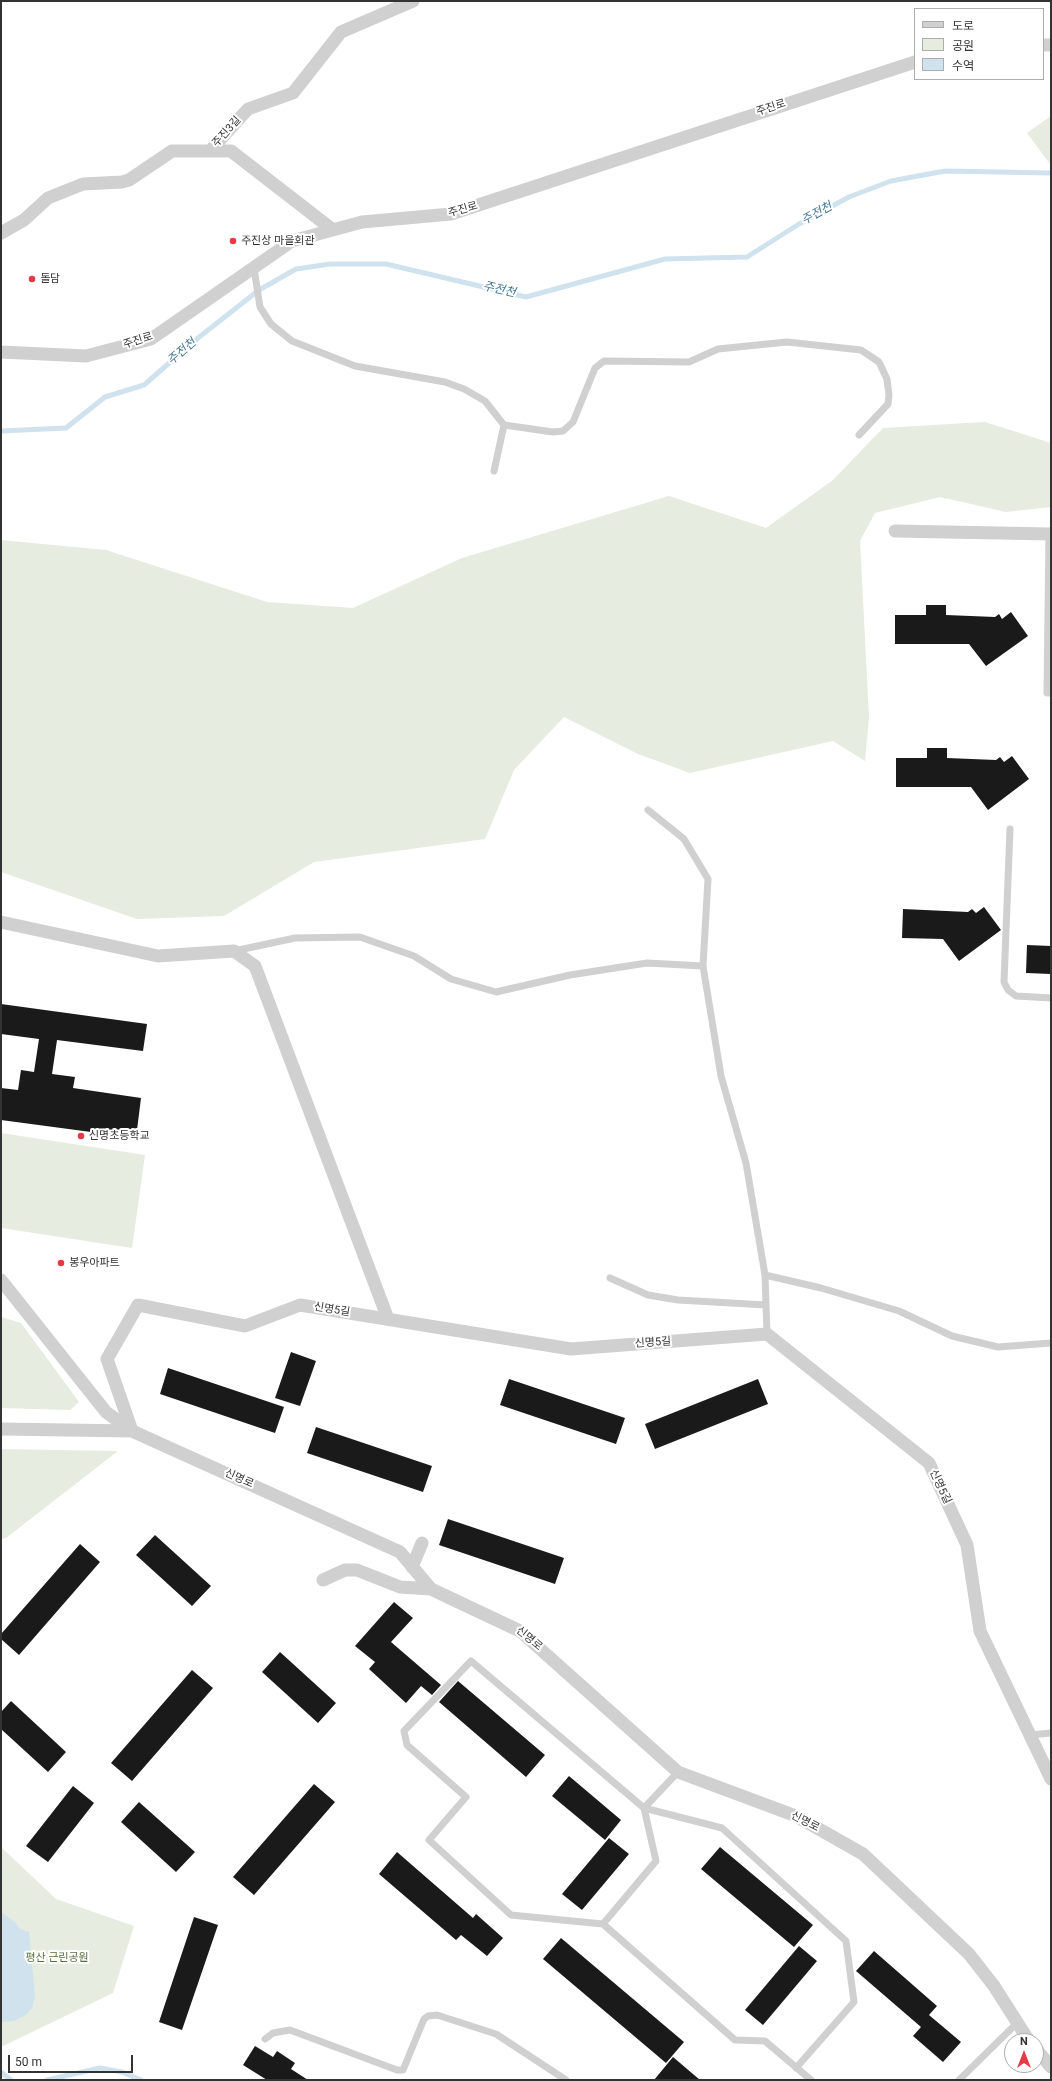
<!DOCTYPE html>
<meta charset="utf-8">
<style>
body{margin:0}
#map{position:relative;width:1052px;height:2081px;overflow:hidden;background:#fff;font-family:Roboto,"Noto Sans KR",sans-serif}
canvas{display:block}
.frame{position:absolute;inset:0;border:2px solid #333;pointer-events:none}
.legend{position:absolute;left:914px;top:8px;width:130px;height:72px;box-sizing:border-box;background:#fff;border:1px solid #adadad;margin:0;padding:5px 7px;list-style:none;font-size:12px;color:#333}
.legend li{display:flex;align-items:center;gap:8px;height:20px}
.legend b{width:20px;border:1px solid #adadad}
.north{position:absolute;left:1004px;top:2033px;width:40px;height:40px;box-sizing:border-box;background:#fff;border:1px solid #adadad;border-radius:50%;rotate:0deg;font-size:11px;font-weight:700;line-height:16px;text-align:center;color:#333}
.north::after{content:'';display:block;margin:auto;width:14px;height:18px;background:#e63946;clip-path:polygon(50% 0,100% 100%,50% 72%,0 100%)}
.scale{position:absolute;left:8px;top:2055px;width:125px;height:18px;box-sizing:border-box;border:2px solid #333;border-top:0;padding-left:5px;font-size:12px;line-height:14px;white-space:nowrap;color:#333;-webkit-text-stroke:3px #fff;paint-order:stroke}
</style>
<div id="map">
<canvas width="1052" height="2081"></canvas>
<div class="frame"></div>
<ul class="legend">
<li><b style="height:5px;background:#d0d0d0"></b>도로</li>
<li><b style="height:11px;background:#e6ecdf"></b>공원</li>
<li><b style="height:11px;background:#cfe2ee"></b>수역</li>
</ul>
<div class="north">N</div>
<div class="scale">50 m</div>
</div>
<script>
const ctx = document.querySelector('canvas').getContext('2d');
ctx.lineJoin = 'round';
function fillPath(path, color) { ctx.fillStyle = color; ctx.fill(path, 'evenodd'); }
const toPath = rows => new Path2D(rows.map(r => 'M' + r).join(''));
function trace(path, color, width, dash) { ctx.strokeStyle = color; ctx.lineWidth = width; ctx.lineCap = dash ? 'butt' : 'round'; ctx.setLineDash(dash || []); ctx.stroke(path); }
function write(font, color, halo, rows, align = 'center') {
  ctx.font = font + ' Roboto,"Noto Sans KR",sans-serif'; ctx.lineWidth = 4; ctx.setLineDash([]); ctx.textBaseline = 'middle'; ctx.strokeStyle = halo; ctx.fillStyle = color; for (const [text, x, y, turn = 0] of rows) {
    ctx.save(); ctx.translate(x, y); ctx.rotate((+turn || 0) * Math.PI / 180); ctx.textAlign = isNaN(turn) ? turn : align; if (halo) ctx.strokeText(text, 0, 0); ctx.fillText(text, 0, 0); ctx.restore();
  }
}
const green = toPath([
 [1051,116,1051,163,1050,164,1027,133],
 [985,422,1051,443,1051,507,1006,512,940,497,875,513,860,541,869,717,865,761,833,741,690,773,638,754,564,717,514,770,485,839,314,862,224,916,137,919,1,872,1,540,106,550,267,602,353,608,462,558,669,496,766,528,833,480,883,428],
 [1,1133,145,1155,132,1248,1,1228],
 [1,1317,21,1323,79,1402,70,1410,1,1408],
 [1,1449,118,1451,6,1538,1,1539],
 [1,1847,56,1899,134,1926,113,1993,1,2047]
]);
const water = toPath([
 [1,1912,15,1922,20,1929,29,1932,35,1996,32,2008,26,2015,14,2021,2,2022]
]);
const stream = toPath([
 [1,431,66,428,105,397,144,385,198,338,259,290,296,269,330,264,386,264,526,297,665,259,747,257,799,224,849,197,891,181,945,171,1051,173],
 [1,2072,11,2080],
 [47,2080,100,2068,122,2072,141,2080]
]);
const building = toPath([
 [926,605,946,605,946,615,995,617,999,614,1002,619,1011,612,1028,636,986,666,969,644,895,644,895,615,926,615],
 [927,748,947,748,947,758,996,760,1000,757,1004,762,1012,756,1029,779,988,810,971,787,896,787,896,758,927,758],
 [984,907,1001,930,959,961,943,939,902,938,903,909,968,912,972,909,976,913],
 [1027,945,1051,946,1051,974,1026,973],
 [1,1004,147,1024,143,1051,57,1040,52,1074,75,1077,73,1088,141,1098,136,1138,1,1120,1,1088,18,1090,21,1070,34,1072,39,1039,1,1034],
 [291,1352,316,1361,300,1406,275,1398],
 [168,1368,284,1407,275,1433,160,1394],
 [509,1379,625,1418,616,1444,500,1405],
 [758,1379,768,1404,655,1449,645,1424],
 [316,1427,432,1466,423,1492,307,1453],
 [448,1519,564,1558,555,1584,439,1545],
 [155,1535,211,1586,192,1606,136,1555],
 [80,1544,100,1562,19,1655,1,1639,1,1634],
 [394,1602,413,1618,391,1642,441,1685,432,1695,421,1686,406,1703,369,1669,375,1662,355,1646],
 [280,1652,336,1703,318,1723,262,1672],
 [192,1670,213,1688,132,1781,111,1763],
 [458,1681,545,1755,526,1777,439,1702],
 [11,1701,66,1752,48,1772,1,1729,1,1712],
 [569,1776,621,1820,605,1840,552,1796],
 [314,1784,335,1802,254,1895,233,1877],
 [73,1786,94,1803,48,1862,26,1846],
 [139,1802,195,1852,176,1872,121,1822],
 [609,1838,629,1854,582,1910,562,1894],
 [720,1847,813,1925,794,1947,701,1869],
 [397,1852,473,1918,476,1914,503,1938,487,1956,461,1935,456,1940,379,1874],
 [194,1917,218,1925,182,2030,159,2022],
 [561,1938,684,2042,666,2063,543,1959],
 [799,1946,817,1961,763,2025,745,2010],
 [874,1951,937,2006,929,2015,961,2042,943,2062,913,2036,921,2027,856,1971],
 [255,2046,273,2057,277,2051,295,2063,291,2069,308,2080,267,2080,243,2065],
 [673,2057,700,2080,654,2080]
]);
const service = toPath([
 [254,268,260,307,271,324,292,341,355,366,445,382,464,389,485,401,504,425,494,471],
 [504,425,553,432,563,431,573,422,595,368,604,361,689,362,718,349,787,342,861,350,879,362,887,379,889,395,888,404,859,435],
 [1049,534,1047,693,1051,693],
 [648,810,684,839,708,879,703,966,721,1076,746,1163,765,1275,767,1334],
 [1010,829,1004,982,1008,990,1016,996,1051,998],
 [234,951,295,938,360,937,414,956,451,979,496,992,570,975,647,963,703,966],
 [765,1275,821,1288,899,1311,952,1336,998,1347,1051,1343],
 [610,1278,648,1295,678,1300,766,1305],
 [1030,1735,1051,1733],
 [678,1772,644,1808,656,1861,603,1924,735,2040,765,2041,811,2080],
 [603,1924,511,1915,429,1840,466,1797,407,1745,404,1731,471,1661,644,1808,722,1828,846,1941,854,2002,796,2068],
 [265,2039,273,2033,290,2030,397,2070,403,2070,424,2019,428,2016,437,2015,496,2034,566,2080],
 [959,2080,1017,2023]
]);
const minor = toPath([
 [1043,45,1051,45],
 [210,151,248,109,293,93,341,32,413,1],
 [1,233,24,220,48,198,83,184,122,182,129,180,172,151,231,151,333,230],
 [1,352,86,356,151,339,292,241,362,222,451,214,915,62],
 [895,531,1051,534],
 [1,922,158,956,234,951,255,966,388,1319],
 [1,1280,106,1412,132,1431,400,1552,431,1589,520,1631,678,1772,796,1816,863,1854,969,1954,994,1986,1029,2041],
 [1,1429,132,1431],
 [132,1431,107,1359,138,1305,245,1326,300,1305,571,1349,767,1334,929,1463,967,1545,980,1631,1051,1779],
 [412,1567,422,1543],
 [323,1580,345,1570,357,1570,400,1587,431,1589],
 [1036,2049,1051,2067]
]);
const markers = [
 [233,241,4,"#e63946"],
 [32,279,4,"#e63946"],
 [81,1136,4,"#e63946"],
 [61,1263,4,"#e63946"]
];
const streetNames = [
 ["주진로",771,108,-18],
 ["주진3길",227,132,-48],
 ["주진로",463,210,-16],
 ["주진로",138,341,-18],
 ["신명5길",332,1310,9],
 ["신명5길",653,1343,-4],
 ["신명로",239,1479,24],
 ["신명5길",940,1487,65],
 ["신명로",529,1639,40],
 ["신명로",805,1822,27]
];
const poiNames = [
 ["주진상 마을회관",241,241],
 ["돌담",40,279],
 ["신명초등학교",89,1136],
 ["봉우아파트",69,1263]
];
const parkNames = [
 ["평산 근린공원",57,1958]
];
const waterNames = [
 ["주전천",817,214,-29],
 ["주전천",499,290,13],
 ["주전천",182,352,-41]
];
fillPath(green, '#e6ecdf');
fillPath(water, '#cfe2ee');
trace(stream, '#cfe2ee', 5);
fillPath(building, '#1a1a1a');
trace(service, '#d0d0d0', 7);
trace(minor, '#d0d0d0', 13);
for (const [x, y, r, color] of markers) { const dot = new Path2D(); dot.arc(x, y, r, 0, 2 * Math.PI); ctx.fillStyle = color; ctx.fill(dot); trace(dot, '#fff', 1.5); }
write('11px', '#333', '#fff', streetNames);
write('11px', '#333', '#fff', poiNames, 'left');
write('11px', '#56703f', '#fff', parkNames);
write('italic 12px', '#3f7597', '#fff', waterNames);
</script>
